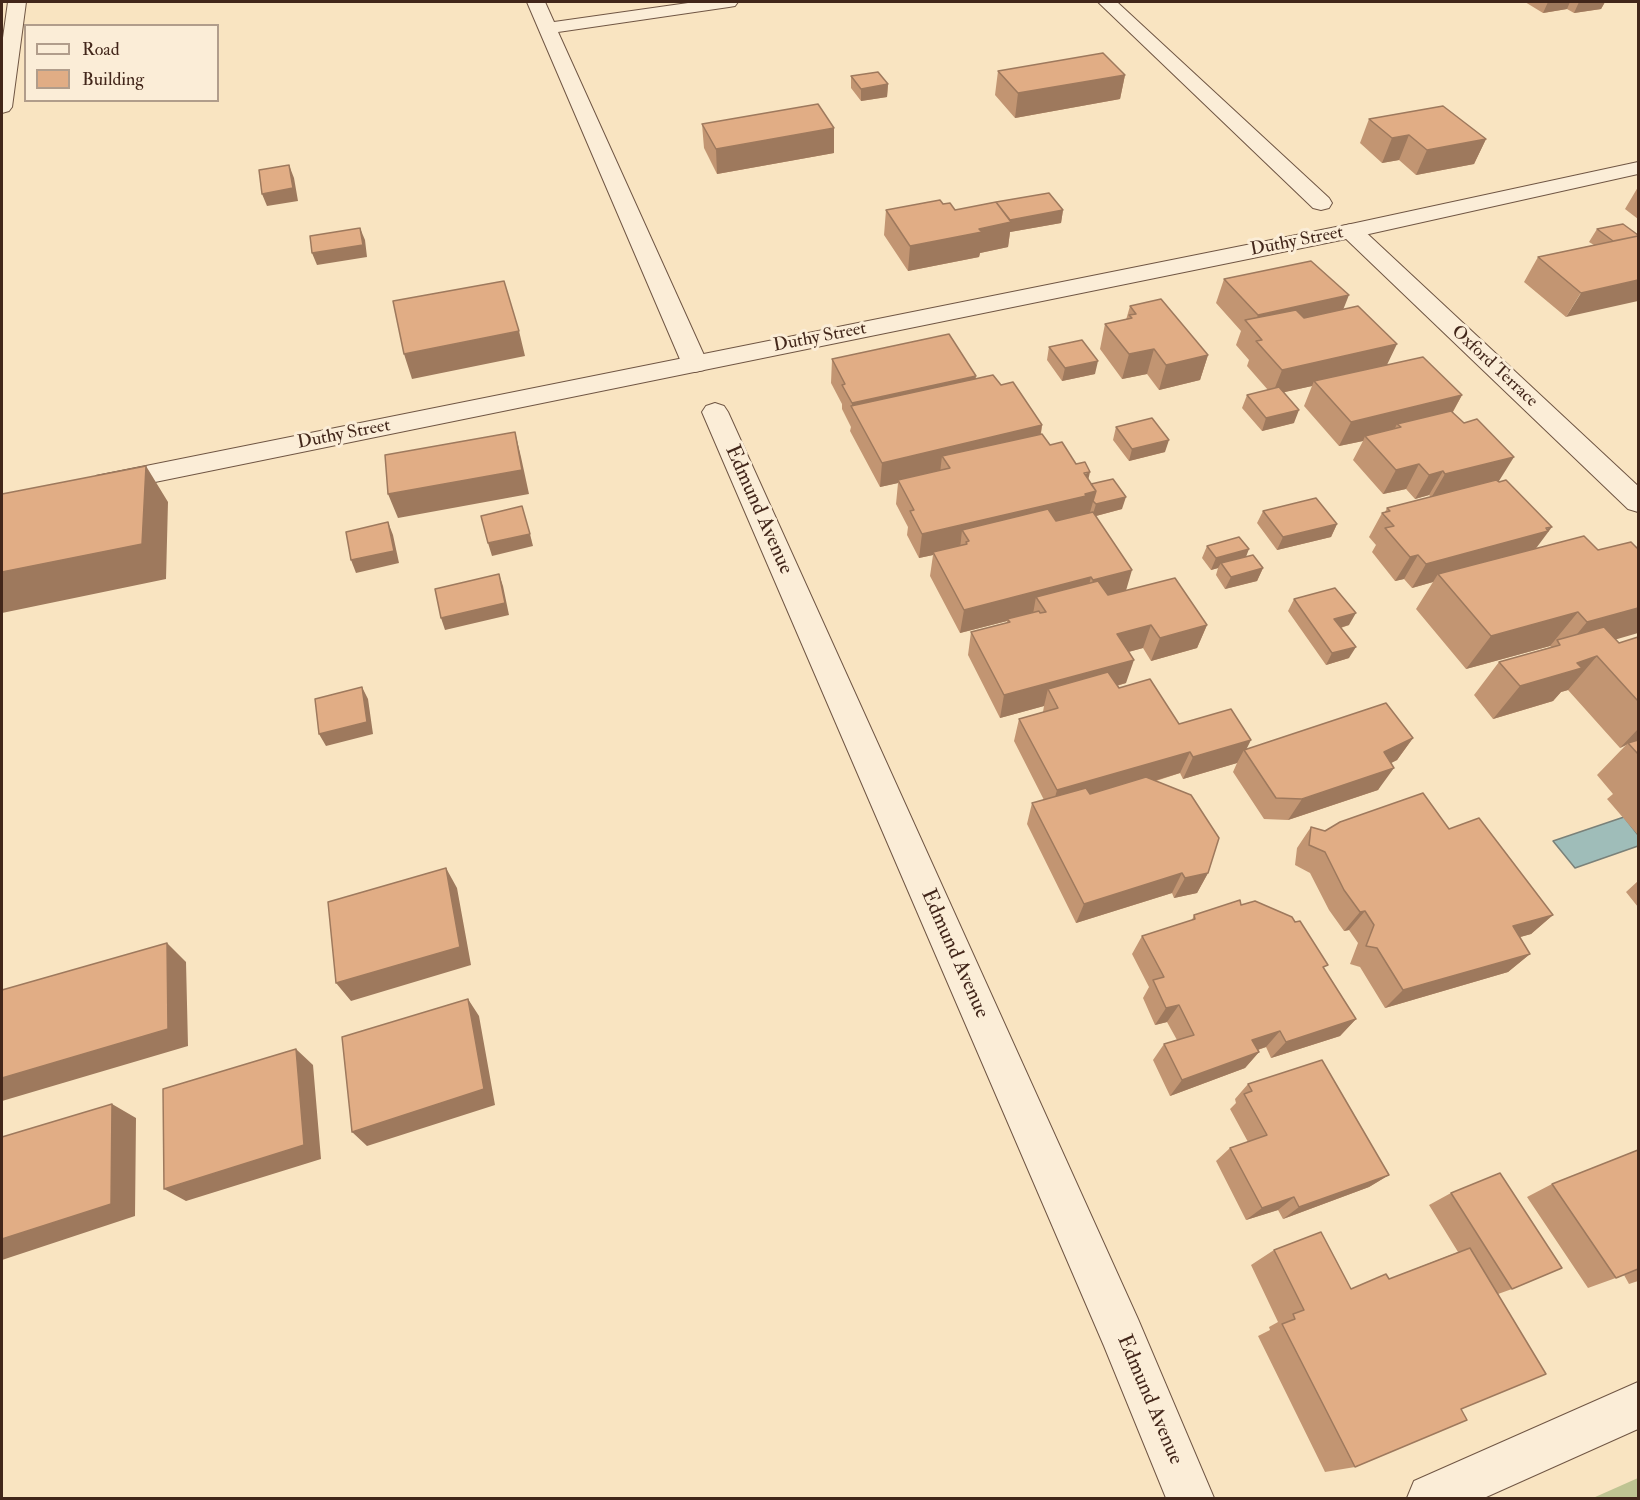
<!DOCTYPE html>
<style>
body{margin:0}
#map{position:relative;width:1640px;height:1500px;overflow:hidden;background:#f9e4c1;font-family:"IM FELL Double Pica",serif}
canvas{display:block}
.frame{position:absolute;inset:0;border:3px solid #42261a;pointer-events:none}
.legend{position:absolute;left:24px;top:24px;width:195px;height:78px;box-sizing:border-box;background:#fbedd7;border:2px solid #b19d8b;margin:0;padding:8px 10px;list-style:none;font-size:18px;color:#42261a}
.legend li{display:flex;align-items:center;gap:12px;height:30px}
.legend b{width:30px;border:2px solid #b19d8b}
</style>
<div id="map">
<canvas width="1640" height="1500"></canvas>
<div class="frame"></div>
<ul class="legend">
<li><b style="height:8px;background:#fbedd7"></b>Road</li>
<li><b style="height:16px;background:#e1ad85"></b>Building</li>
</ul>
</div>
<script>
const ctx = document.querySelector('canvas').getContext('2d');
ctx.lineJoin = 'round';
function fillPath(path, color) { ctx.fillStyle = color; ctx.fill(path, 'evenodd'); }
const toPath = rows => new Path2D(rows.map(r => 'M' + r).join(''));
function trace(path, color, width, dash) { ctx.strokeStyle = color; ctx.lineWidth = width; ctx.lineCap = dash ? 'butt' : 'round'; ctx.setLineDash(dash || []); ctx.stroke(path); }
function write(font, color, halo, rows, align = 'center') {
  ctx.font = font + ' "IM FELL Double Pica",serif'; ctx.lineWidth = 6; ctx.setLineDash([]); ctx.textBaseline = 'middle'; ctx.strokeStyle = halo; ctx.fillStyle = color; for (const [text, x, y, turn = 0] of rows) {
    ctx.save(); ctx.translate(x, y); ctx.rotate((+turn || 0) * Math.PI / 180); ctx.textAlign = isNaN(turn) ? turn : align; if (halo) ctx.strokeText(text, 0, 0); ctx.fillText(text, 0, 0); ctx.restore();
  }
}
const green = toPath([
 [1638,1478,1638,1498,1593,1498]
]);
const water = toPath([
 [1624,817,1638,835,1638,846,1575,868,1553,841,1624,817]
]);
const minor = toPath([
 [8,2,26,2,12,107,9,111,2,113,2,45,8,2],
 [527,2,545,2,554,22,695,2,738,2,735,6,729,7,558,32,708,364,704,370,695,372,686,370,682,364,527,2],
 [1098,2,1117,2,1329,198,1332,203,1329,208,1321,210,1313,208,1098,2],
 [1351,224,1359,226,1638,486,1638,512,1628,509,1343,236,1340,231,1343,226,1351,224],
 [715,403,724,406,728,412,1138,1319,1214,1498,1166,1498,1104,1346,702,412,706,406,715,403],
 [1638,1382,1638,1429,1484,1498,1407,1498,1414,1481,1638,1382]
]);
const tertiary = toPath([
 [1638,162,1638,174,1351,238,106,492,96,490,92,483,96,476,106,474,1351,224,1638,162]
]);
const wall = toPath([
 [1525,2,1605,2,1601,9,1574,13,1567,9,1543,13],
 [998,71,1125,75,1120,99,1015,118,995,95],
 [851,76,888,84,887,97,861,101,851,88],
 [1369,119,1486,139,1474,164,1416,175,1399,160,1382,163,1360,143],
 [702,124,834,128,834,153,717,174,704,148],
 [1638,187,1638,219,1625,209],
 [943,204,955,210,1063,210,1061,223,1010,232,1008,247,980,253,979,257,908,271,884,235,886,210],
 [1623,224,1566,317,1524,282,1538,257,1594,245,1589,242,1597,229],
 [1224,279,1343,309,1387,365,1462,395,1453,412,1499,481,1498,481,1536,548,1619,643,1638,637,1638,835,1607,799,1613,794,1597,775,1626,745,1620,748,1568,690,1561,692,1553,701,1493,719,1474,695,1499,662,1551,647,1550,646,1466,669,1416,609,1433,582,1412,588,1404,579,1395,581,1372,552,1376,545,1369,537,1382,513,1385,512,1387,508,1431,497,1429,495,1415,499,1406,489,1383,494,1353,460,1363,441,1339,446,1304,406,1312,386,1284,392,1294,423,1262,431,1242,408,1247,395,1268,390,1247,366,1249,360,1236,345,1241,331,1216,303],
 [1130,306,1208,355,1200,380,1159,390,1147,374,1122,379,1100,349,1105,324,1126,320],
 [1049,347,1095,374,1062,381,1047,360],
 [832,359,976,378,1001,385,1042,425,1041,434,1050,445,1076,464,1091,484,1122,509,1096,516,1125,591,1207,625,1197,648,1151,661,1143,648,1128,652,1126,683,1117,686,1119,688,1179,724,1247,749,1413,738,1397,760,1391,763,1378,790,1288,820,1264,819,1233,772,1237,763,1183,779,1180,773,1156,781,1208,873,1197,893,1174,898,1172,893,1076,923,1027,824,1032,803,1044,800,1014,741,1019,719,1043,712,1044,706,1000,718,968,655,971,632,1007,623,1007,621,960,633,930,576,933,555,919,558,907,535,908,527,896,504,898,483,880,487,850,431,851,427,842,409,842,404,831,383],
 [1116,427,1165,452,1129,461,1113,440],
 [1263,511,1337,524,1331,537,1277,550,1257,523],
 [1207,546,1246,557,1263,568,1257,581,1225,589,1216,575,1218,568,1211,570,1202,558],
 [1294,599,1349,625,1341,628,1349,658,1326,665,1288,611],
 [1311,827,1325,831,1449,829,1553,915,1531,934,1520,937,1530,954,1508,972,1385,1008,1360,967,1350,964,1358,943,1349,930,1344,931,1329,910,1310,873,1295,865,1297,848],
 [1638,881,1638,907,1626,892],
 [1241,905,1324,969,1356,1019,1340,1036,1271,1058,1266,1047,1258,1050,1259,1052,1245,1068,1170,1096,1153,1060,1164,1044,1177,1040,1167,1022,1155,1025,1143,998,1149,987,1132,954,1142,936,1192,920,1194,915],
 [1248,1084,1389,1175,1369,1187,1283,1219,1278,1210,1246,1220,1216,1161,1230,1148,1248,1142,1230,1109,1236,1103,1235,1099],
 [1638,1150,1638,1281,1629,1284,1624,1275,1588,1288,1527,1197,1552,1184],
 [1451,1193,1512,1289,1498,1294,1461,1409,1355,1467,1325,1472,1258,1336,1270,1330,1269,1327,1278,1322,1251,1265,1274,1250,1351,1289,1389,1279,1458,1252,1429,1205]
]);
const shadedWall = toPath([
 [1548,2,1570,2,1567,9,1543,13],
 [1579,2,1605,2,1601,9,1574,13],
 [1125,75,1120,99,1015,118,1018,93],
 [888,84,887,97,861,101,861,89],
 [834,128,834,153,717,174,716,149],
 [1409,135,1399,160,1382,163,1392,138],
 [1486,139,1474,164,1416,175,1427,150],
 [289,165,294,178,298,201,267,206,262,194],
 [1063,210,1061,223,1010,232,1008,247,980,253,979,257,908,271,910,246,979,229,1003,221],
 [360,228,365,240,367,257,317,265,312,253],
 [1638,280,1638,301,1566,317,1581,293],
 [1349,295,1339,320,1253,329,1258,315],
 [519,331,525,356,412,379,404,354],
 [1397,344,1385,369,1314,381,1312,386,1272,395,1282,370],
 [1154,349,1147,374,1122,379,1129,354],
 [1208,355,1200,380,1159,390,1166,365],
 [1098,361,1095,374,1062,381,1065,368],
 [976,376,973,401,852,408,852,403],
 [1462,395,1448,420,1401,427,1397,424,1392,434,1365,436,1363,441,1339,446,1351,422],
 [1299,410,1294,423,1262,431,1266,418],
 [1042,425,1038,450,950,468,942,456,940,473,898,480,898,483,880,487,882,463],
 [515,432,521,457,529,494,398,518,388,494],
 [1169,440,1165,452,1129,461,1132,449],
 [1514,457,1499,481,1431,498,1445,474],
 [1419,464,1406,489,1383,494,1396,470],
 [146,466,168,502,166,579,2,613,2,572],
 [1443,471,1429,495,1415,499,1429,475],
 [1090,472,1085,494,1096,491,1089,516,969,541,962,530,960,549,933,552,933,555,919,558,922,534],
 [1126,497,1122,509,1092,517,1096,504],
 [388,522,393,535,399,563,356,573,351,560],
 [1337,524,1331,537,1277,550,1283,537],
 [1552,527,1531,555,1438,574,1433,582,1412,588,1426,564],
 [530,534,533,546,492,556,488,543],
 [1249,549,1244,562,1221,563,1218,568,1211,570,1216,558],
 [1418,555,1404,579,1395,581,1410,557],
 [1263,568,1257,581,1225,589,1231,577],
 [1132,570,1125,594,1086,604,1093,580],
 [499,574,503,586,509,615,445,630,441,618],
 [1091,577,1085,601,1036,597,1033,614,1007,619,1007,621,960,633,964,610],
 [1638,608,1638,633,1559,656,1587,622],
 [1578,612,1550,646,1466,669,1491,636],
 [1356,613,1349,625,1328,631,1334,619],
 [1151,625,1143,648,1110,657,1117,634],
 [1207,625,1197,648,1151,661,1160,638],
 [1356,647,1349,658,1326,665,1332,653],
 [1597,656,1568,690,1561,692,1553,701,1493,719,1520,686,1577,663],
 [1134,660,1126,683,1055,702,1048,689,1044,706,1000,718,1004,695],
 [362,687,368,699,373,734,326,746,319,734],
 [1638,729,1638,742,1628,743,1626,745,1620,748],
 [1413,738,1397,760,1369,774,1384,752],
 [1251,740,1245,752,1244,750,1237,763,1183,779,1193,757],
 [1190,752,1180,773,1051,812,1057,790],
 [1394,768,1378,790,1288,820,1302,799],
 [446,868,457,888,471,965,351,1001,336,983],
 [1182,873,1172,893,1076,923,1084,904],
 [1208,873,1197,893,1174,898,1185,878],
 [1365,911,1349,930,1344,931,1360,912],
 [1553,915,1531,934,1492,945,1513,926],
 [167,943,186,962,188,1046,2,1101,2,1078],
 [1530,954,1508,972,1385,1008,1403,990],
 [468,999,479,1016,495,1105,367,1146,352,1132],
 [1179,1005,1167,1022,1155,1025,1166,1008],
 [1356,1019,1340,1036,1271,1058,1286,1042],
 [1280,1031,1266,1047,1238,1056,1252,1040],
 [296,1049,313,1065,321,1159,186,1201,164,1189],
 [1259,1052,1245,1068,1170,1096,1182,1080],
 [112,1104,136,1118,135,1216,2,1260,2,1239],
 [1389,1175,1369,1187,1283,1219,1299,1207],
 [1294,1197,1278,1210,1246,1220,1262,1208]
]);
const building = toPath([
 [1103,53,1125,75,1018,93,998,71,1103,53],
 [878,72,888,84,861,89,851,76,878,72],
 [818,104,834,128,716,149,702,124,818,104],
 [1443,106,1486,139,1427,150,1409,135,1392,138,1369,119,1443,106],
 [289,165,293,188,262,194,259,170,289,165],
 [1049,193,1063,210,1010,220,996,202,1049,193],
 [940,200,943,204,950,203,955,210,996,202,1011,222,979,229,982,232,910,246,886,210,940,200],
 [1623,224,1638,235,1638,236,1613,241,1597,229,1623,224],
 [360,228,363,245,312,253,310,236,360,228],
 [1638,236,1638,280,1581,293,1538,257,1638,236],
 [1311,261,1349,295,1258,315,1224,279,1311,261],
 [504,281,519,331,404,354,393,301,504,281],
 [1161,299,1208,355,1166,365,1154,349,1129,354,1105,324,1132,318,1129,315,1136,314,1130,306,1161,299],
 [1358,306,1397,344,1282,370,1256,341,1262,340,1245,320,1296,310,1304,318,1358,306],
 [949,334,976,376,852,403,842,385,845,384,832,359,949,334],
 [1082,340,1098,361,1065,368,1049,347,1082,340],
 [1423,357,1462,395,1351,422,1314,381,1423,357],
 [993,375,1001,385,1013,382,1042,425,882,463,851,406,993,375],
 [1279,387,1299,410,1266,418,1247,395,1279,387],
 [1451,411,1464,423,1477,419,1514,457,1445,474,1443,471,1429,475,1419,464,1396,470,1365,436,1401,427,1397,424,1451,411],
 [1152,418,1169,440,1132,449,1116,427,1152,418],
 [515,432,522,470,388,494,385,455,515,432],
 [1042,434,1050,445,1062,442,1076,464,1085,462,1090,472,1084,473,1096,491,1085,494,1086,496,922,534,910,511,914,510,898,480,950,468,942,456,1042,434],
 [146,466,142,544,2,572,2,494,146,466],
 [1113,479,1126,497,1096,504,1093,501,1096,491,1091,484,1113,479],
 [1496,480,1499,482,1506,480,1552,527,1546,528,1548,531,1426,564,1418,555,1410,557,1385,528,1394,526,1382,513,1390,511,1387,508,1496,480],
 [1316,498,1337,524,1283,537,1263,511,1316,498],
 [522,506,530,534,488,543,481,516,522,506],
 [1048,509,1056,521,1093,512,1132,570,1093,580,1091,577,964,610,933,552,967,544,966,542,969,541,962,530,1048,509],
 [388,522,394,551,351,560,346,532,388,522],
 [1584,536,1598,550,1631,542,1638,549,1638,608,1587,622,1578,612,1491,636,1438,574,1584,536],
 [1239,537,1249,549,1216,558,1207,546,1239,537],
 [1253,555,1263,568,1231,577,1221,563,1253,555],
 [499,574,505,603,441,618,435,589,499,574],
 [1175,578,1207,625,1160,638,1151,625,1117,634,1134,660,1004,695,971,632,1010,622,1007,619,1039,611,1040,613,1046,612,1036,597,1098,581,1108,595,1175,578],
 [1335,588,1356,613,1334,619,1356,647,1332,653,1294,599,1335,588],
 [1604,627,1619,643,1638,637,1638,701,1597,656,1577,663,1582,668,1520,686,1499,662,1560,645,1557,640,1604,627],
 [1108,672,1119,688,1150,679,1179,724,1231,709,1251,740,1193,757,1190,752,1057,790,1019,719,1058,708,1048,689,1108,672],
 [362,687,367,722,319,734,315,699,362,687],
 [1386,703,1413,738,1384,752,1394,768,1302,799,1276,798,1244,750,1386,703],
 [1638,740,1638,754,1628,743,1638,740],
 [1146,777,1191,795,1219,838,1208,873,1185,878,1182,873,1084,904,1032,803,1086,788,1090,794,1146,777],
 [1423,793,1449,829,1479,818,1553,915,1513,926,1530,954,1403,990,1377,948,1366,946,1374,925,1365,911,1360,912,1344,890,1325,852,1309,845,1311,827,1325,831,1340,822,1423,793],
 [446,868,460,947,336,983,328,902,446,868],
 [1240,900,1241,905,1255,901,1292,917,1295,922,1300,921,1328,965,1323,967,1356,1019,1286,1042,1280,1031,1252,1040,1259,1052,1182,1080,1164,1044,1194,1035,1179,1005,1166,1008,1153,980,1164,977,1142,936,1195,919,1194,915,1240,900],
 [167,943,168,1029,2,1078,2,990,167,943],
 [468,999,484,1089,352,1132,342,1037,468,999],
 [296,1049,304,1145,164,1189,163,1089,296,1049],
 [1322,1060,1389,1175,1299,1207,1294,1197,1262,1208,1230,1148,1267,1135,1244,1094,1252,1091,1248,1084,1322,1060],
 [112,1104,111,1204,2,1239,2,1137,112,1104],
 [1638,1150,1638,1269,1616,1278,1552,1184,1638,1150],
 [1500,1173,1562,1268,1512,1289,1451,1193,1500,1173],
 [1321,1232,1351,1289,1386,1274,1389,1279,1470,1248,1546,1374,1461,1409,1467,1420,1355,1467,1282,1324,1295,1319,1293,1314,1304,1310,1274,1250,1321,1232]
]);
const farStreetnames = [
 ["Duthy Street",1297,242,-11],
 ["Duthy Street",820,338,-11],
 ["Oxford Terrace",1494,367,43],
 ["Duthy Street",344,435,-11]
];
const streetNames = [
 ["Edmund Avenue",758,510,66],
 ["Edmund Avenue",954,954,66],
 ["Edmund Avenue",1149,1400,67]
];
fillPath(green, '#bfc492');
fillPath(water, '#9fbdb9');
trace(water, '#7a8179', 1.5);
trace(minor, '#705644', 2);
trace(tertiary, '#705644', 2);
fillPath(minor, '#fbedd7');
fillPath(tertiary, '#fbedd7');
fillPath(wall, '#c29572');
fillPath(shadedWall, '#9e795d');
fillPath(building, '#e1ad85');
trace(building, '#9e795d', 1.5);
write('18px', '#42261a', '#fbedd7', farStreetnames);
write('21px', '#42261a', '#fbedd7', streetNames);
</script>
